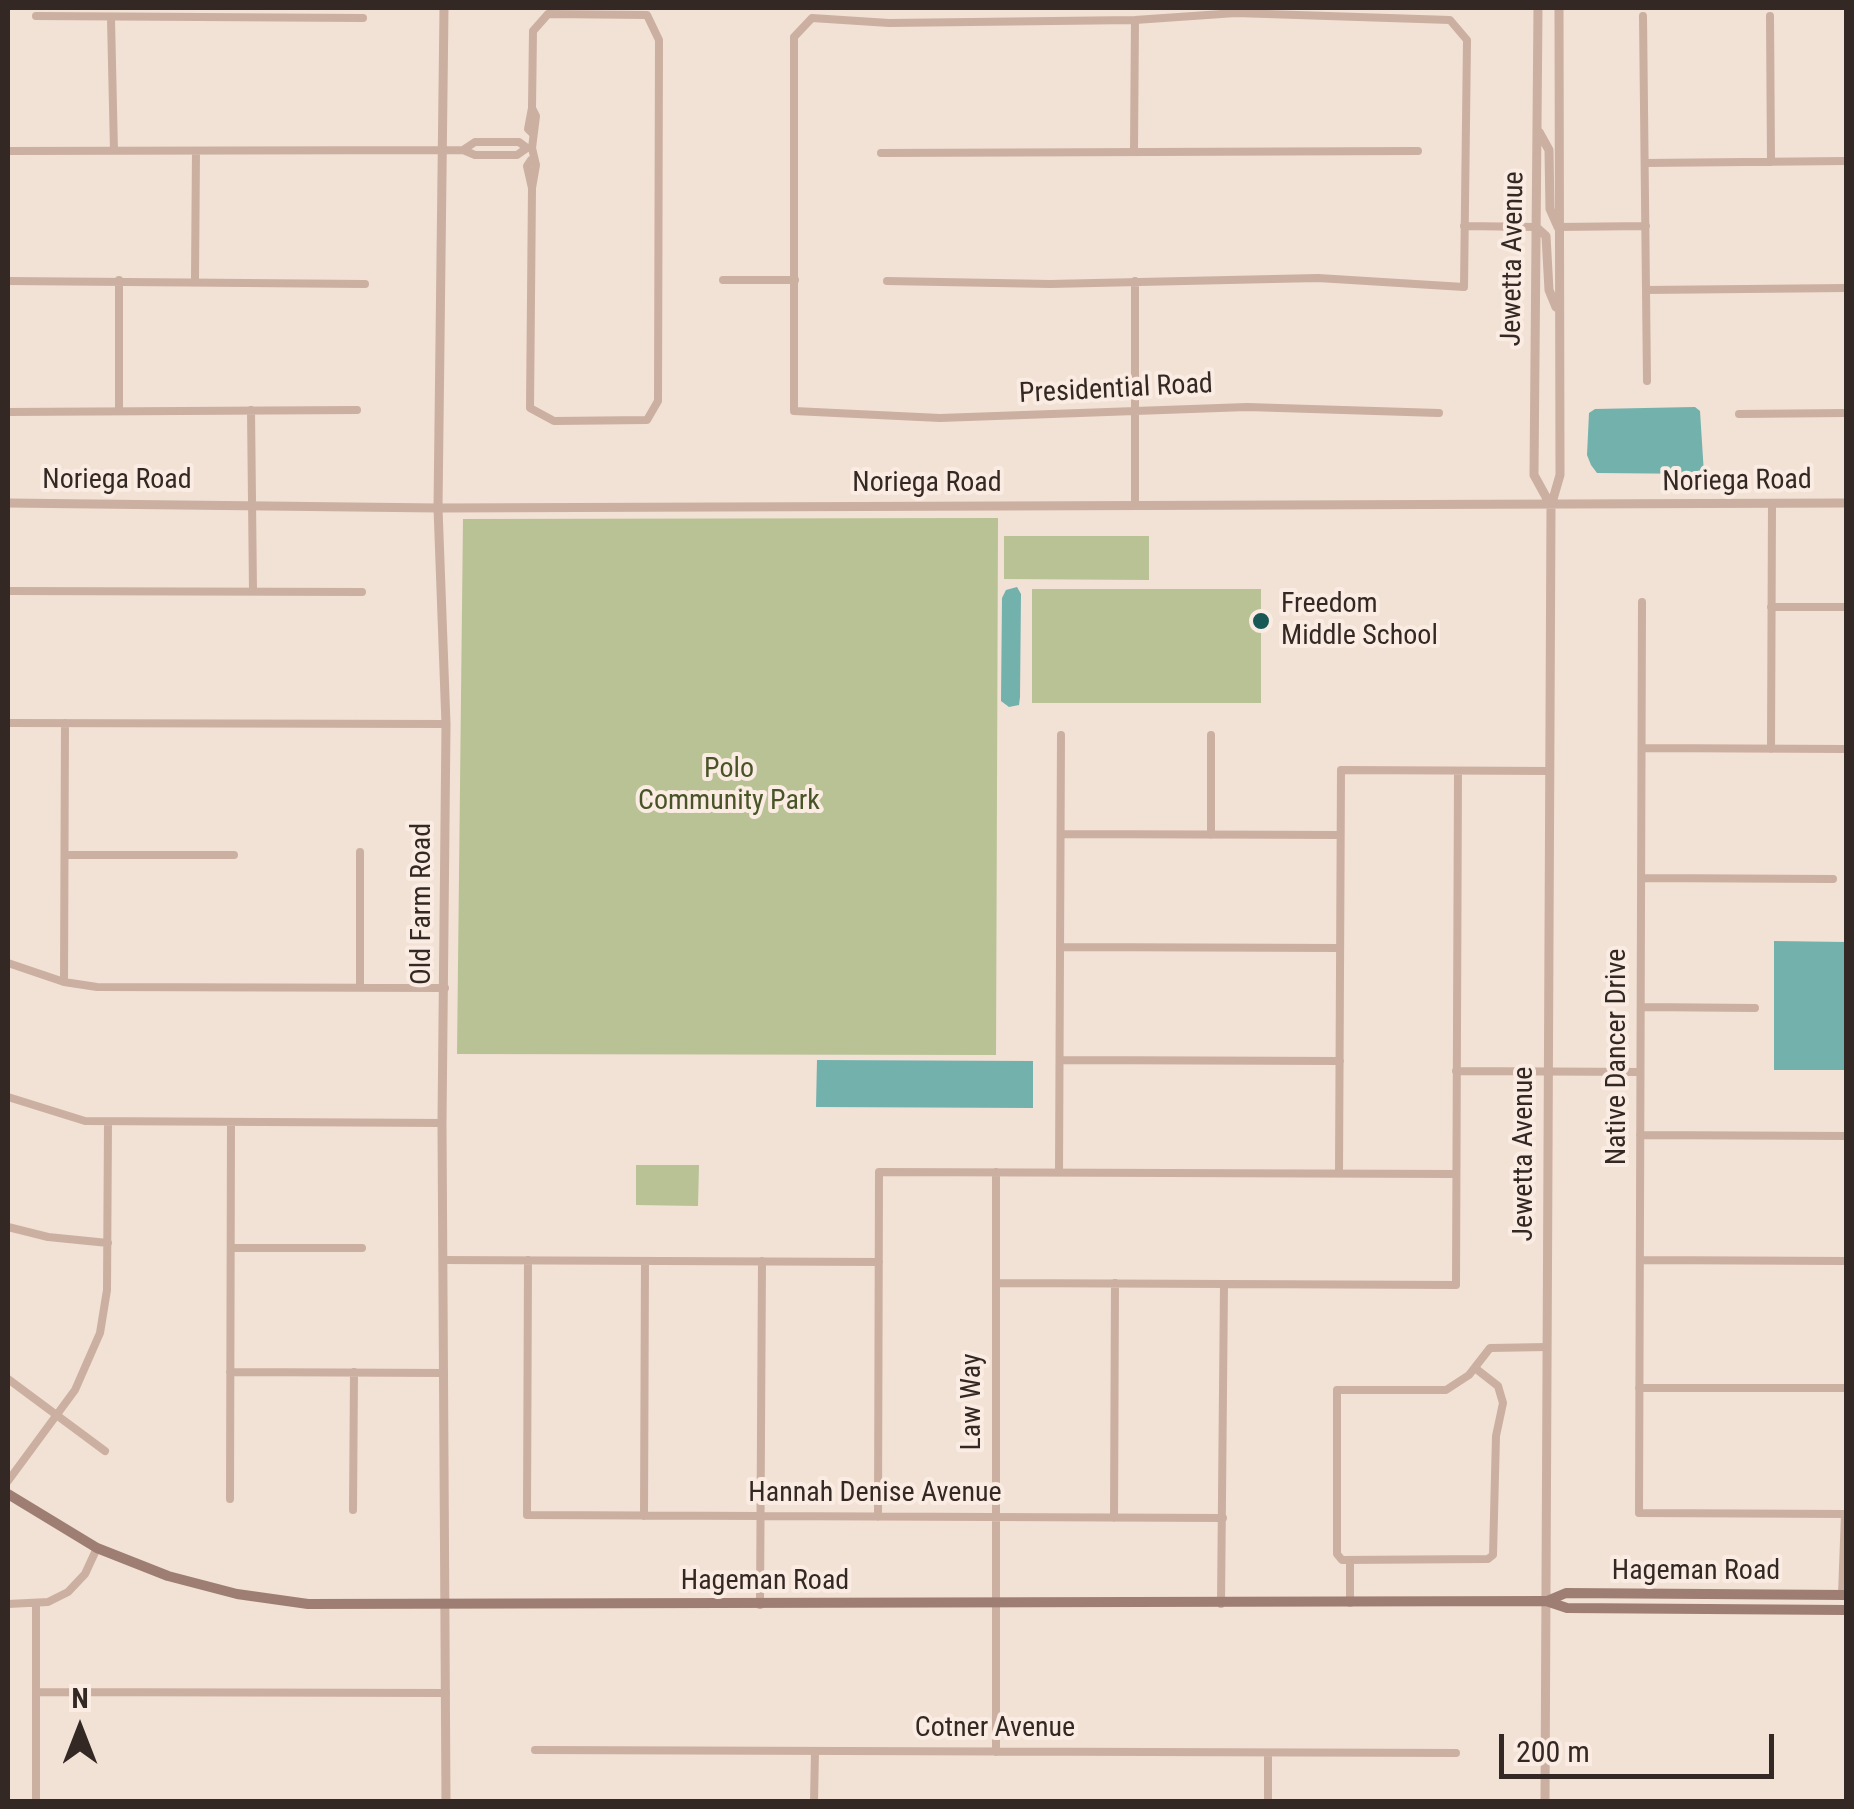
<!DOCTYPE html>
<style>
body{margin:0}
#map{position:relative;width:1854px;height:1809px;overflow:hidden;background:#f2e1d5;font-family:"Roboto Condensed",sans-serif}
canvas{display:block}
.frame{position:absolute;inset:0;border:10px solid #342824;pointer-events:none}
.north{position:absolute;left:30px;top:1679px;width:100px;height:100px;-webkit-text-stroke:8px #faece2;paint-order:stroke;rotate:0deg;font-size:28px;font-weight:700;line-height:40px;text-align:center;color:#342824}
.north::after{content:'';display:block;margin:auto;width:35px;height:45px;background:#342824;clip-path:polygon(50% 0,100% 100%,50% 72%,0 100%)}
.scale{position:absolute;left:1499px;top:1734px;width:275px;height:45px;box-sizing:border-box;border:5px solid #342824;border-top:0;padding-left:12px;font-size:30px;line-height:35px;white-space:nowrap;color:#342824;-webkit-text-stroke:8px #faece2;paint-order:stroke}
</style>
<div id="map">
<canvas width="1854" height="1809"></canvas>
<div class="frame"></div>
<div class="north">N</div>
<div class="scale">200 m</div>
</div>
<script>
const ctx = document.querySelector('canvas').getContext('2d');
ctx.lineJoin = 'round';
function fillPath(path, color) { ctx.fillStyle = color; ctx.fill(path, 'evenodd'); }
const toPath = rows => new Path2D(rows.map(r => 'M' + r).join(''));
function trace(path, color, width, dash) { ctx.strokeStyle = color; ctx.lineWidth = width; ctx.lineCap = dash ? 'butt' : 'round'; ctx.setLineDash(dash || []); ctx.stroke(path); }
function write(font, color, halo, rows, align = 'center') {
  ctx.font = font + ' "Roboto Condensed",sans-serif'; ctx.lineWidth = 8; ctx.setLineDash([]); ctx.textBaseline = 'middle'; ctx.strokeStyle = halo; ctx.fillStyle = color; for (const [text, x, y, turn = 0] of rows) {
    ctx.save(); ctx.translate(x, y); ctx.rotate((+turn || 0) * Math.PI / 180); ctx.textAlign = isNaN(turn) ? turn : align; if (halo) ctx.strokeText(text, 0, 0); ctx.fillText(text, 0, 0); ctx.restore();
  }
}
const green = toPath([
 [998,518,996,1055,457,1054,463,519],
 [1004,536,1149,536,1149,580,1004,579],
 [1032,589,1261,589,1261,703,1032,703],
 [636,1165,699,1165,698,1206,636,1205]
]);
const water = toPath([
 [1695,407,1700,411,1704,474,1597,473,1591,465,1587,455,1589,413,1595,409],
 [1017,587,1021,594,1020,697,1019,705,1009,707,1001,701,1002,598,1006,590],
 [1774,941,1846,942,1846,1070,1774,1070],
 [817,1060,1033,1061,1033,1108,816,1107]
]);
const minor = toPath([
 [36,16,363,18],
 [1643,16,1647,381],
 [1770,16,1771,162],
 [111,19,114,151],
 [532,108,533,31,548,14,647,15,659,40,658,401,647,420,554,421,530,408,532,188],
 [532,133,528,129,532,108,536,116,532,148],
 [527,148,532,148,536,165,532,188,527,166,531,160],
 [1134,149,1135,20],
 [8,151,463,150,475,155,517,155,527,148,519,142,475,142,463,150],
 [881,153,1418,151],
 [1645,163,1846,161],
 [1464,226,1536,227],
 [1558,227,1646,226],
 [195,279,196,151],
 [119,280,119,410],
 [723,280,795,280],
 [8,281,365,284],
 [887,281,1050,284,1318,278,1464,287,1467,40,1450,20,1236,13,1135,20,889,23,812,18,794,37,794,411,940,418,1247,407,1439,413],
 [1646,290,1846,288],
 [251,410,253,591],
 [8,412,357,410],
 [1739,414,1846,413],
 [1135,505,1135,281],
 [8,591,362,592],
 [1642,602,1639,1513,1846,1514],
 [1771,607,1846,607],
 [8,723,446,724],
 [1642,748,1846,749],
 [1771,749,1772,504],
 [1061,834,1340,835],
 [1211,835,1211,735],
 [65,855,234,855],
 [1641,878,1833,879],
 [1060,947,1340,948],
 [8,963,64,982,97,987,445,988],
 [64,982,65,723],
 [360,988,360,852],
 [1641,1007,1755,1008],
 [1060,1060,1340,1061],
 [1456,1071,1640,1072],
 [8,1097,85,1121,442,1123],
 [1640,1135,1846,1136],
 [1059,1172,1061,735],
 [1339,1173,1341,770,1550,771],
 [8,1227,48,1237,108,1243],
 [231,1248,362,1248],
 [444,1260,879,1262],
 [528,1260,527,1515,1223,1518],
 [1640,1260,1846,1261],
 [996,1283,1456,1285,1458,771],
 [1475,1368,1498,1386,1503,1403,1496,1436,1493,1555,1488,1559,1342,1560,1337,1554,1337,1390,1446,1390,1469,1375,1490,1348,1547,1347],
 [230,1372,444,1373],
 [8,1379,105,1451],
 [1639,1388,1846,1388],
 [8,1481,75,1390,100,1333,107,1290,108,1122],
 [230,1499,231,1123],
 [353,1510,354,1372],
 [644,1516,645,1261],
 [878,1517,879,1172,1456,1174],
 [1114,1518,1115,1283],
 [1350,1560,1350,1603],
 [1842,1595,1845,1514],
 [8,1604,48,1602,68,1592,85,1574,97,1548],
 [36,1604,36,1802],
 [1221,1604,1224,1284],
 [760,1605,762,1261],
 [37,1692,446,1693],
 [535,1750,1456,1753],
 [996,1752,996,1172],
 [814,1802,815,1751],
 [1268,1802,1268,1753]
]);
const tertiary = toPath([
 [444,8,438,508,446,724,442,1123,446,1802],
 [1538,8,1534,475,1551,506],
 [1539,132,1549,150,1550,209,1558,227],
 [1536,227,1546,236,1549,290,1556,307],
 [8,503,438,508,1846,503],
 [1545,1802,1551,506,1560,475,1559,8]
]);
const secondary = toPath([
 [8,1494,97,1548,168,1576,237,1594,308,1604,1546,1601,1567,1608,1846,1610],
 [1547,1601,1566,1593,1846,1595]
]);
const markers = [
 [1261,621,10,"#185855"]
];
const streetNames = [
 ["Jewetta Avenue",1514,259,-89],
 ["Presidential Road",1116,390,-3],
 ["Noriega Road",117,481],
 ["Noriega Road",1737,482,-1],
 ["Noriega Road",927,484],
 ["Old Farm Road",423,904,-90],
 ["Native Dancer Drive",1618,1057,-90],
 ["Jewetta Avenue",1525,1154,-90],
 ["Law Way",973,1402,-90],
 ["Hannah Denise Avenue",875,1494],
 ["Hageman Road",1696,1572],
 ["Hageman Road",765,1582],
 ["Cotner Avenue",995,1729]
];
const poiNames = [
 ["Freedom",1281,605],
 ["Middle School",1281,637]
];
const parkNames = [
 ["Polo",729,770],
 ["Community Park",729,802]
];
fillPath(green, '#b8c295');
fillPath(water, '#73b1ad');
trace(minor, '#cbafa1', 8);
trace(tertiary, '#cbafa1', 9);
trace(secondary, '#9e7e72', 10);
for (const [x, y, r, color] of markers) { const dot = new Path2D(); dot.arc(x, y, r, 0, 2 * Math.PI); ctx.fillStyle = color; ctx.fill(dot); trace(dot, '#faece2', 4); }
write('28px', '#342824', '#faece2', streetNames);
write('28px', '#342824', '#faece2', poiNames, 'left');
write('28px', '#485427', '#faece2', parkNames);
</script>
